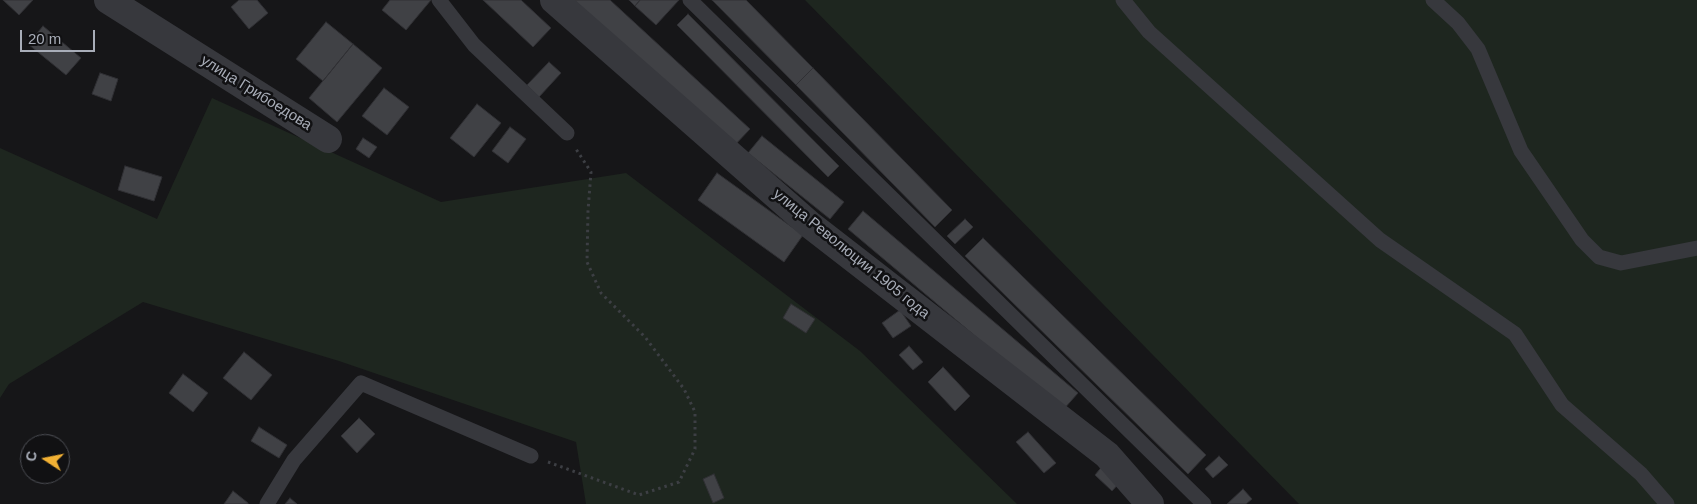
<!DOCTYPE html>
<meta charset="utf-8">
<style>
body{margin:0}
#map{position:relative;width:1697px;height:504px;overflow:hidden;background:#161618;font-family:Arial,sans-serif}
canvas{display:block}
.north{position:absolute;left:20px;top:434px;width:50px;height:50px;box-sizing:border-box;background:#111113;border:1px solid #4d4f55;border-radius:50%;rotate:281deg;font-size:14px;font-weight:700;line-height:20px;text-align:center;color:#a8adb8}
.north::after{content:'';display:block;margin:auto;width:18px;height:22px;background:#f2b134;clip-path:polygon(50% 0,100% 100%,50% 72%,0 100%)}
.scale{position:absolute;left:20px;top:30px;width:75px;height:22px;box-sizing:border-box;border:2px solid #a8adb8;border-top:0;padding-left:6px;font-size:15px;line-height:18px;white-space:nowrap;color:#a8adb8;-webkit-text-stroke:4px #111113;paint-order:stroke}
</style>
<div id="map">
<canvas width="1697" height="504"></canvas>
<div class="north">С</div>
<div class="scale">20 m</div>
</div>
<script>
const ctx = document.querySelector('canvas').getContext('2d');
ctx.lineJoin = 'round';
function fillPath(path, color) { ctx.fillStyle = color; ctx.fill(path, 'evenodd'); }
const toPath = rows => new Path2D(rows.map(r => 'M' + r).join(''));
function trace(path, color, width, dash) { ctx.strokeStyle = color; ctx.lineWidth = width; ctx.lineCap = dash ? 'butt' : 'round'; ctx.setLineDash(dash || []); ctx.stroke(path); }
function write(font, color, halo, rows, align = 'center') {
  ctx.font = font + ' Arial,sans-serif'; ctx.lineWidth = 5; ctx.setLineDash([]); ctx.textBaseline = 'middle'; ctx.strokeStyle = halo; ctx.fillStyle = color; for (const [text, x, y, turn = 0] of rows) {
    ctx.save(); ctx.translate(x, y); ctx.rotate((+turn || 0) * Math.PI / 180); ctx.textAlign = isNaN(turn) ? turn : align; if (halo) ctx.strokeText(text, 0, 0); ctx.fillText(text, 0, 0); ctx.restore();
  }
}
const green = toPath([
 [805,0,1697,0,1697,504,1299,504],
 [212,98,441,202,626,173,860,351,1017,504,586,504,576,442,339,361,143,302,9,384,0,398,0,148,157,219]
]);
const building = toPath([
 [3,0,33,0,19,15,3,0],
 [239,0,257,0,268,13,249,29,231,7,239,0],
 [390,0,431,0,406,30,382,10,390,0],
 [483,0,521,0,551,28,533,47,483,0],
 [574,0,610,0,750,129,733,147,574,0],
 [629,0,640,0,635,6,629,0],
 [640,0,679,0,656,25,635,6,640,0],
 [712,0,746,0,813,68,796,85,712,0],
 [688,14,839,166,828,177,677,25,688,14],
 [326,22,353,44,323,81,296,59,326,22],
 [43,26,81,58,66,75,28,44,43,26],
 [353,44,382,68,337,122,309,98,353,44],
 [549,62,561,73,539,97,527,85,549,62],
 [813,68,952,210,935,227,796,85,813,68],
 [100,73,118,79,111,101,92,94,100,73],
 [384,88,409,107,387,135,362,116,384,88],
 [477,104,501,123,474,157,450,138,477,104],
 [510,127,526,139,508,163,492,151,510,127],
 [762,136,844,202,830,219,748,153,762,136],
 [363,138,377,147,369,158,356,149,363,138],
 [125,166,162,177,154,201,118,190,125,166],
 [717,173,803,235,784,262,698,200,717,173],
 [863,211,1078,393,1063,410,848,229,863,211],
 [965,219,973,227,955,244,947,236,965,219],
 [983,238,1206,455,1188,474,965,256,983,238],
 [791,304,815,319,806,333,783,318,791,304],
 [900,310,911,326,893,338,882,323,900,310],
 [909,346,923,362,913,370,899,355,909,346],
 [244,352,272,375,251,400,223,378,244,352],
 [943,367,970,396,955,411,928,382,943,367],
 [183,374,208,393,193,412,169,393,183,374],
 [359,418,375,434,357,453,341,436,359,418],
 [259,427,287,445,279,458,251,441,259,427],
 [1028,432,1056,463,1044,473,1016,442,1028,432],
 [1219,456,1228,465,1213,478,1205,469,1219,456],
 [1104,464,1122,480,1112,491,1095,475,1104,464],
 [714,474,724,498,713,503,703,479,714,474],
 [1243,489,1252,499,1246,504,1227,504,1243,489],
 [233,491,248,503,248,504,224,504,233,491],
 [290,498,297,504,285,504,290,498]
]);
const path = toPath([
 [548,462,639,495,679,482,695,449,695,412,684,389,645,337,601,293,587,262,588,211,591,172,576,149]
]);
const service = toPath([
 [439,0,474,45,567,133],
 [690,0,1204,504],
 [1123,0,1149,32,1380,240,1515,334,1562,405,1641,474,1667,504],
 [1433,0,1458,23,1478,49,1521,151,1582,240,1599,257,1621,263,1697,248],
 [267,504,294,460,361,383,531,456]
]);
const minor = toPath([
 [108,0,328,139],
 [554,0,809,224,1107,455,1150,504]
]);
const streetNames = [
 ["улица Грибоедова",256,93,32],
 ["улица Революции 1905 года",851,254,39]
];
fillPath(green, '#1e261f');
fillPath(building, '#404145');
trace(building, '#303034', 1);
trace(path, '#3d3f44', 3, [2.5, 4]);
trace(service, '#37383d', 15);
trace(minor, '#37383d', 28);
write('15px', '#a8adb8', '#111113', streetNames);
</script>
